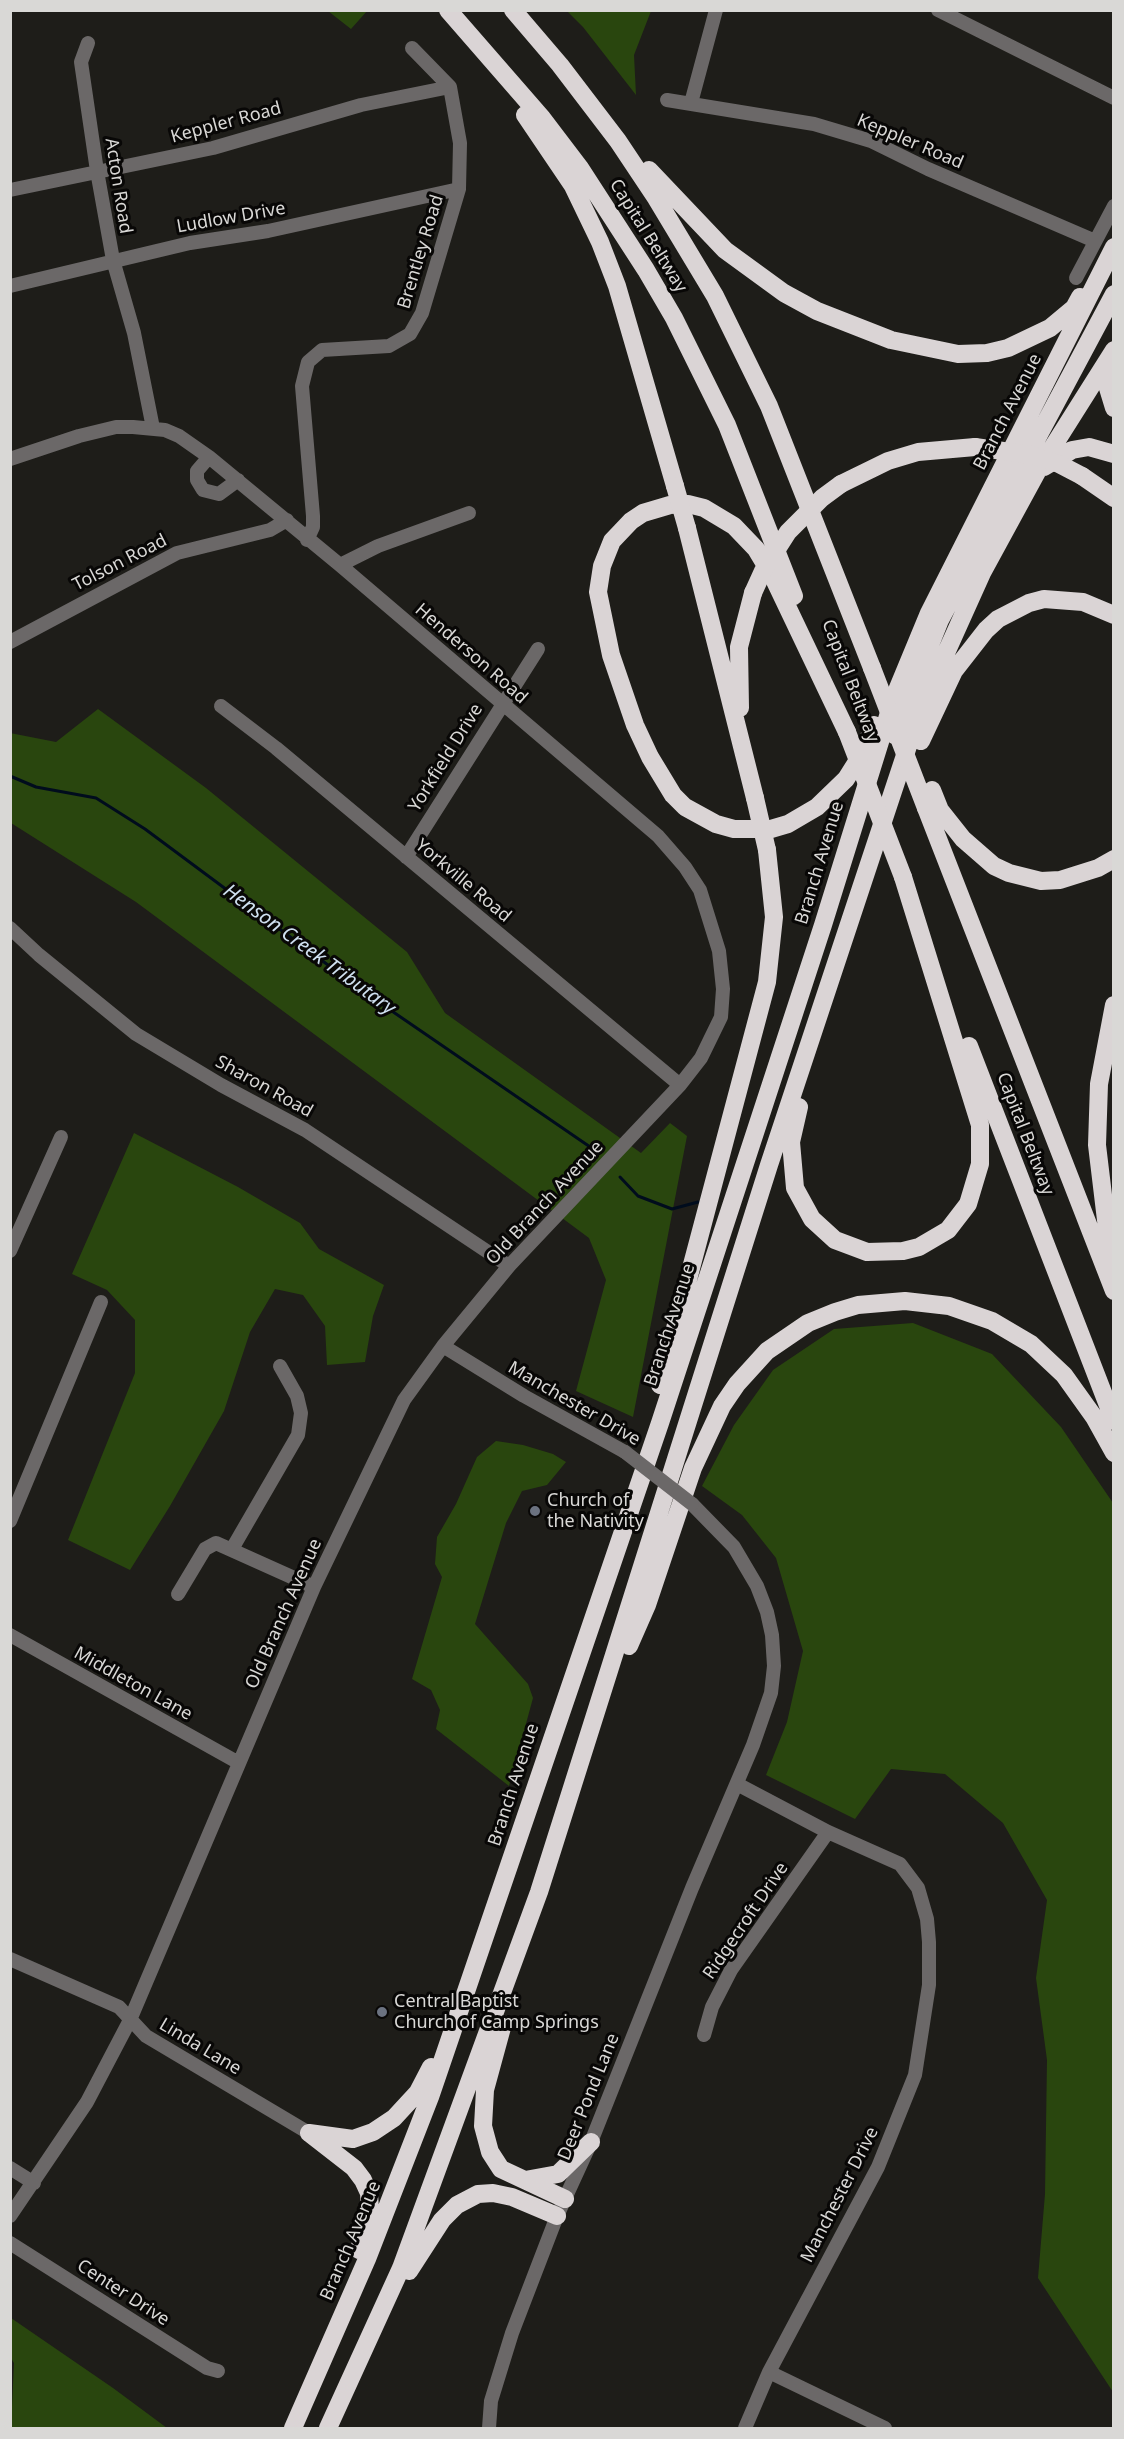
<!DOCTYPE html>
<style>
body{margin:0}
#map{position:relative;width:1124px;height:2439px;overflow:hidden;background:#1e1d19;font-family:"Noto Sans",sans-serif}
canvas{display:block}
.frame{position:absolute;inset:0;border:12px solid #d9d8d6;pointer-events:none}
</style>
<div id="map">
<canvas width="1124" height="2439"></canvas>
<div class="frame"></div>
</div>
<script>
const ctx = document.querySelector('canvas').getContext('2d');
ctx.lineJoin = 'round';
function fillPath(path, color) { ctx.fillStyle = color; ctx.fill(path, 'evenodd'); }
const toPath = rows => new Path2D(rows.map(r => 'M' + r).join(''));
function trace(path, color, width, dash) { ctx.strokeStyle = color; ctx.lineWidth = width; ctx.lineCap = dash ? 'butt' : 'round'; ctx.setLineDash(dash || []); ctx.stroke(path); }
function write(font, color, halo, rows, align = 'center') {
  ctx.font = font + ' "Noto Sans",sans-serif'; ctx.lineWidth = 6; ctx.setLineDash([]); ctx.textBaseline = 'middle'; ctx.strokeStyle = halo; ctx.fillStyle = color; for (const [text, x, y, turn = 0] of rows) {
    ctx.save(); ctx.translate(x, y); ctx.rotate((+turn || 0) * Math.PI / 180); ctx.textAlign = isNaN(turn) ? turn : align; if (halo) ctx.strokeText(text, 0, 0); ctx.fillText(text, 0, 0); ctx.restore();
  }
}
const green = toPath([
 [328,11,367,11,351,29],
 [567,11,651,11,634,55,636,95,583,27],
 [98,709,206,788,407,952,445,1013,641,1153,670,1123,687,1136,633,1417,576,1391,606,1280,589,1238,136,902,11,823,10,733,56,742],
 [134,1133,238,1187,300,1223,319,1249,384,1285,373,1316,365,1362,327,1365,325,1326,303,1295,275,1289,250,1332,224,1411,170,1506,130,1570,68,1540,135,1373,135,1320,107,1290,72,1274],
 [913,1323,992,1354,1061,1427,1113,1503,1113,2392,1038,2278,1045,2194,1047,2060,1036,1978,1047,1900,1003,1823,945,1774,891,1769,855,1819,766,1775,787,1722,803,1651,776,1558,742,1515,702,1486,734,1425,773,1370,834,1329],
 [496,1441,523,1445,553,1454,566,1462,547,1485,522,1491,506,1523,475,1624,528,1684,533,1698,509,1786,436,1729,440,1710,431,1690,412,1679,442,1577,435,1564,437,1537,456,1504,477,1457],
 [11,2318,113,2388,167,2428,11,2428,14,2363,11,2358]
]);
const stream = toPath([
 [10,776,36,787,96,798,145,829,367,994,596,1151],
 [620,1177,638,1196,672,1209,698,1202]
]);
const minor = toPath([
 [938,10,1114,98],
 [88,43,81,62,97,171,113,260,134,333,153,428],
 [667,100,814,124,871,141,928,169,1095,241],
 [691,103,716,10],
 [10,190,213,148,361,105,450,87],
 [1076,278,1114,206],
 [10,286,190,243,268,231,459,189],
 [209,457,197,471,197,480,203,490,219,494,238,480],
 [10,459,79,436,116,427,133,427,165,430,179,436,209,457,340,565,658,836,685,867,700,890,719,951,723,989,721,1017,701,1058,680,1085,509,1266,443,1346,404,1400,314,1587,130,2020,87,2102,10,2216],
 [307,540,313,527,313,516,302,386,308,362,322,350,389,346,410,334,422,313,459,189,460,143,450,87,412,48],
 [340,565,378,546,469,513],
 [10,642,177,553,270,530,287,520],
 [221,706,276,748,680,1085],
 [406,857,538,649],
 [10,928,39,955,136,1034,221,1085,305,1130,509,1266],
 [10,1251,61,1137],
 [443,1346,524,1396,625,1452],
 [10,1521,101,1302],
 [232,1549,298,1435,301,1413,297,1396,280,1366],
 [178,1594,205,1549,216,1543,314,1587],
 [10,1635,239,1763],
 [737,1784,828,1832,900,1864,918,1888,927,1919,929,1942,929,1985,915,2075,878,2167,769,2372,745,2428],
 [10,1959,119,2007,146,2036,309,2133],
 [704,2035,712,2007,731,1970,828,1832],
 [10,2168,34,2183],
 [10,2243,207,2368,218,2371],
 [769,2372,885,2428],
 [489,2428,491,2401,512,2333,557,2216,591,2142,692,1888,753,1745,771,1693,774,1666,772,1635,767,1612,757,1586,734,1547,692,1504]
]);
const highway = toPath([
 [448,10,542,118,580,168,646,270,674,318,727,425,794,596],
 [513,10,560,65,618,141,656,198,715,296,769,406,872,668],
 [525,115,573,186,600,242,617,286,675,486],
 [649,170,725,250,784,293,817,311,891,340,958,354,987,353,1008,348,1050,328,1074,308,1080,297],
 [1110,363,1107,385,1114,408],
 [1044,467,1072,450,1089,447,1114,454],
 [1082,476,1114,498],
 [841,484,888,461,918,452,975,447],
 [687,528,755,798],
 [740,708,739,647,753,593],
 [847,732,774,579,756,549,734,526,704,508,688,504,670,505,643,513,631,521,612,541,602,566,598,592,611,655,635,725,650,757,673,795,685,807,716,824,734,829,771,829,788,824,817,807,846,779,863,752,874,725],
 [894,735,940,620,1114,294],
 [921,741,954,671,986,630,998,619,1029,603,1044,599,1083,602,1114,615],
 [932,790,940,810,963,839,994,866,1009,873,1041,881,1060,880,1098,868,1114,859],
 [926,808,1114,1291],
 [969,1046,1114,1421],
 [799,1107,791,1142,795,1188,812,1219,835,1240,867,1252,903,1251,919,1247,948,1230,968,1204,980,1164,980,1125,903,877],
 [1112,1270,1097,1145,1099,1084,1114,1005],
 [660,1385,767,982,774,917,767,850],
 [629,1646,647,1605,693,1468,722,1406,737,1384,767,1351,808,1323,835,1312,858,1305,905,1301,949,1306,992,1321,1031,1344,1064,1375,1094,1417,1114,1453],
 [503,2024,485,2090,483,2126,490,2152,501,2169,565,2199],
 [309,2133,353,2139,373,2132,394,2118,418,2092,431,2067],
 [309,2133,354,2168,363,2180,369,2193,370,2210,359,2250],
 [525,2180,558,2174,591,2142],
 [409,2271,442,2220,457,2205,478,2194,493,2193,512,2197,557,2216],
 [293,2428,367,2259,430,2097,660,1423,823,925,893,700,929,613,1114,247],
 [328,2428,401,2268,539,1892,769,1165,919,713,982,573,1037,472,1114,350]
]);
const minorBridge = toPath([
 [625,1452,692,1504]
]);
const highwayBridge = toPath([
 [975,447,1031,455,1059,464,1082,476],
 [675,486,687,528],
 [753,593,763,571,788,532,822,498,841,484],
 [872,668,926,808],
 [847,732,903,877],
 [755,798,767,850]
]);
const markers = [
 [535,1511,6,"#6b7280"],
 [382,2012,6,"#6b7280"]
];
const streetNames = [
 ["Keppler Road",226,123,-15],
 ["Keppler Road",910,142,23],
 ["Acton Road",118,186,81],
 ["Ludlow Drive",231,218,-10],
 ["Capital Beltway",648,236,58],
 ["Brentley Road",421,252,-73],
 ["Branch Avenue",1008,412,-63],
 ["Tolson Road",120,563,-27],
 ["Henderson Road",471,654,41],
 ["Capital Beltway",850,681,69],
 ["Yorkfield Drive",446,758,-58],
 ["Branch Avenue",820,863,-73],
 ["Yorkville Road",463,881,40],
 ["Sharon Road",264,1087,29],
 ["Capital Beltway",1025,1134,69],
 ["Old Branch Avenue",545,1203,-47],
 ["Branch Avenue",670,1325,-72],
 ["Manchester Drive",574,1404,30],
 ["Old Branch Avenue",284,1614,-66],
 ["Middleton Lane",133,1684,29],
 ["Branch Avenue",514,1785,-72],
 ["Ridgecroft Drive",746,1921,-56],
 ["Linda Lane",200,2047,31],
 ["Deer Pond Lane",589,2097,-68],
 ["Manchester Drive",840,2195,-63],
 ["Branch Avenue",351,2241,-67],
 ["Center Drive",123,2293,33]
];
const poiNames = [
 ["Church of",547,1501],
 ["the Nativity",547,1522],
 ["Central Baptist",394,2002],
 ["Church of Camp Springs",394,2023]
];
const waterNames = [
 ["Henson Creek Tributary",309,950,36]
];
fillPath(green, '#29460e');
trace(stream, '#000c1d', 3);
trace(minor, '#6b6868', 14);
trace(highway, '#dad4d5', 18);
trace(minorBridge, '#6b6868', 14);
trace(highwayBridge, '#dad4d5', 18);
for (const [x, y, r, color] of markers) { const dot = new Path2D(); dot.arc(x, y, r, 0, 2 * Math.PI); ctx.fillStyle = color; ctx.fill(dot); trace(dot, '#080706', 2); }
write('18px', '#d9d8d6', '#080706', streetNames);
write('18px', '#d9d8d6', '#080706', poiNames, 'left');
write('italic 20px', '#cfe0f0', '#080706', waterNames);
</script>
